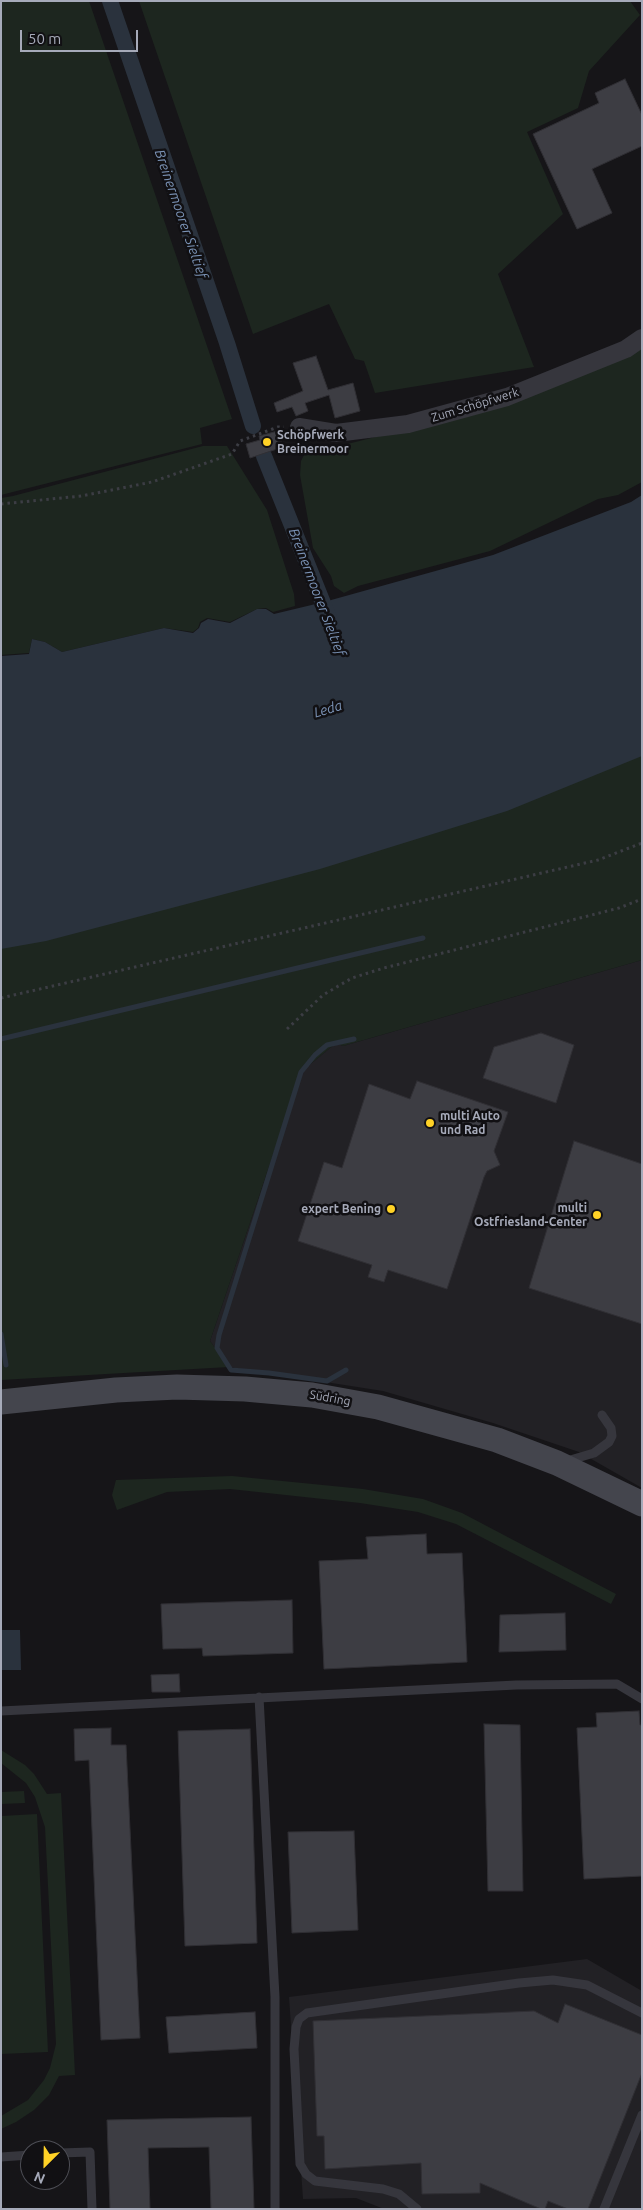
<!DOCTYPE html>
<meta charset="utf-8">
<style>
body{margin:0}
#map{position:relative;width:643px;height:2210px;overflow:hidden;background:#161518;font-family:Ubuntu,sans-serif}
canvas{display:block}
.frame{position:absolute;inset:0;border:2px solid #a6aab9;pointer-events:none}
.north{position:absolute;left:20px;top:2140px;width:50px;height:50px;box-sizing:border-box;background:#111013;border:1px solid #4d4e55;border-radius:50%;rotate:203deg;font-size:14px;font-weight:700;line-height:20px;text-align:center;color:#a6aab9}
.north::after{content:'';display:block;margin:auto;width:18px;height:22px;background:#ffd226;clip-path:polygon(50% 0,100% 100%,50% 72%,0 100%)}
.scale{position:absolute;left:20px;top:30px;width:118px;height:22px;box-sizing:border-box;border:2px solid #a6aab9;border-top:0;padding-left:6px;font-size:15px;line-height:18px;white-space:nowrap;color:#a6aab9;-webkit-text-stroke:4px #111013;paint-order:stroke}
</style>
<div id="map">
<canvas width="643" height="2210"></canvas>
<div class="frame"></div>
<div class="north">N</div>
<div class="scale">50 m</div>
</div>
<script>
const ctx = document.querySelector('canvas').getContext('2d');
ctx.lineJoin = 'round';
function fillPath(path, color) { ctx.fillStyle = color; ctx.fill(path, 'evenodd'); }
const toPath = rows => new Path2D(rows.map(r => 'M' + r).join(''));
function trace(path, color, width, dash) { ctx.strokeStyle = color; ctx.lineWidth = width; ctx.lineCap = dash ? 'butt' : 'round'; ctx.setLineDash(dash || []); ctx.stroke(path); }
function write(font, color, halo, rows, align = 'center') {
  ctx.font = font + ' Ubuntu,sans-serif'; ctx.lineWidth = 5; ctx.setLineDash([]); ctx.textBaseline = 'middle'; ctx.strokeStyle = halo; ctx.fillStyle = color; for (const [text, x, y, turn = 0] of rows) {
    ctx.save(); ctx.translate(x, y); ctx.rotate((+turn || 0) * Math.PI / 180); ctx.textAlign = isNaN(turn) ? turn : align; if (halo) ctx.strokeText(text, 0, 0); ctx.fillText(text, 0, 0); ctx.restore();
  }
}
const built = toPath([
 [642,960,642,1488,579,1452,493,1423,383,1391,229,1367,210,1341,301,1072,336,1043,343,1046],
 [587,1959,642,1991,642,2204,640,2209,384,2209,356,2198,303,2199,289,1997]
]);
const green = toPath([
 [1,1,89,1,232,419,200,428,202,444,1,495],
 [139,1,630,1,640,15,589,71,578,108,527,132,563,214,498,274,534,367,375,393,364,361,355,359,329,304,253,334],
 [642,344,642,482,618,495,598,499,490,551,358,586,344,593,334,586,331,576,313,548,300,475,301,461,304,455,391,433],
 [203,446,227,446,267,510,294,594,295,606,273,612,266,608,257,609,230,622,207,618,200,622,198,628,193,632,164,628,62,652,45,642,32,639,29,653,1,655,1,498,13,496],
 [642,745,642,960,343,1046,336,1043,301,1072,210,1341,229,1367,1,1380,1,944],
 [232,1476,363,1489,423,1499,462,1513,616,1594,611,1604,456,1524,418,1512,360,1503,230,1489,167,1492,117,1510,112,1495,116,1480],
 [1,1750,25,1765,34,1774,47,1794,61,1793,75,2075,59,2076,49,2095,34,2110,16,2122,1,2129,1,2116,28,2100,44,2080,50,2068,56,2044,45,1827,35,1797,26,1783,1,1763],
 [24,1791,25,1803,1,1804,1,1792],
 [37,1814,48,2052,1,2054,1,1816]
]);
const water = toPath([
 [642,495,642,756,507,811,320,869,46,941,1,949,1,656,29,654,32,639,45,642,62,652,164,628,193,633,199,628,201,623,208,619,230,623,257,609,266,609,274,614,324,602,493,555,631,502],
 [1,1630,20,1630,21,1670,1,1670]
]);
const stream = toPath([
 [1,1039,423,938],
 [1,1334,6,1365],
 [346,1370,327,1381,269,1373,231,1370,217,1348,219,1335,301,1072,315,1055,327,1045,354,1039]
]);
const canal = toPath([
 [110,1,227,343,253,426],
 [264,456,331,623]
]);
const building = toPath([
 [625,79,642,115,642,146,592,169,612,213,577,229,533,134,599,103,595,93,625,79],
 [316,356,328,390,353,383,360,411,335,418,329,395,305,403,308,411,296,416,292,407,277,412,274,403,303,391,293,363,316,356],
 [278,431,283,447,250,458,246,444,260,440,259,436,278,431],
 [541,1033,574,1045,556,1103,483,1078,494,1047,541,1033],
 [417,1081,508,1112,494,1151,500,1165,487,1171,484,1177,447,1289,388,1270,384,1282,368,1277,372,1265,298,1241,324,1162,342,1168,369,1084,410,1099,417,1081],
 [574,1141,642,1164,642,1324,529,1288,574,1141],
 [426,1534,427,1554,462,1553,467,1662,324,1669,319,1561,368,1559,366,1537,426,1534],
 [292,1600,293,1653,203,1656,202,1648,163,1649,161,1604,292,1600],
 [565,1613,566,1650,499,1652,500,1615,565,1613],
 [179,1674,180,1692,152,1692,151,1675,179,1674],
 [639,1711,640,1725,642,1725,642,1876,584,1879,577,1728,597,1727,596,1713,639,1711],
 [484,1724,520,1725,523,1891,488,1891,484,1724],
 [111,1728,111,1745,126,1745,140,2038,101,2040,89,1760,75,1761,74,1729,111,1728],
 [250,1729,257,1943,185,1946,178,1731,250,1729],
 [354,1831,358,1930,292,1933,288,1832,354,1831],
 [565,2004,642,2035,642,2073,588,2209,568,2209,548,2201,545,2209,541,2209,480,2183,480,2193,422,2194,421,2163,325,2169,324,2136,317,2136,313,2021,534,2011,558,2023,565,2004],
 [255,2012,257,2048,169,2053,166,2017,255,2012],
 [251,2117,254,2209,211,2209,209,2147,148,2148,150,2209,110,2209,107,2120,251,2117]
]);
const path = toPath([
 [1,504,81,496,152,482,232,454,240,441,278,427,284,427],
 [1,998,598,860,642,843],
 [287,1029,323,995,352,978,384,968,619,908,642,899]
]);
const service = toPath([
 [567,1461,594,1453,609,1442,612,1436,611,1428,602,1415],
 [259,1697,275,1997,275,2209],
 [1,1711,516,1685,617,1684,642,1699],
 [60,2153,90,2152,92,2209],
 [1,2157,30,2155],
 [417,2209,399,2194,383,2189,315,2181,306,2174,300,2164,294,2049,296,2027,299,2019,307,2013,519,1983,553,1980,587,1985,642,2013],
 [604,2209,642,2115]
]);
const minor = toPath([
 [299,427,336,433,408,424,507,397,626,349,642,338]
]);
const secondary = toPath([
 [1,1402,116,1390,177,1387,245,1389,312,1395,378,1407,497,1440,557,1463,642,1504]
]);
const markers = [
 [267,442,5,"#ffd226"],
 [430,1123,5,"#ffd226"],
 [391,1209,5,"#ffd226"],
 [597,1215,5,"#ffd226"]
];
const streetNames = [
 ["Zum Schöpfwerk",475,405,-17],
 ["Südring",330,1398,10]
];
const poiNames = [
 ["Schöpfwerk",277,435],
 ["Breinermoor",277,449],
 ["multi Auto",440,1116],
 ["und Rad",440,1130],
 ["multi",587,1208,"right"],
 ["Ostfriesland-Center",587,1222,"right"],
 ["expert Bening",381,1209,"right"]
];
const waterNames = [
 ["Breinermoorer Sieltief",181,214,71],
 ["Breinermoorer Sieltief",317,592,69],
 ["Leda",328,709,-16]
];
fillPath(built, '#222125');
fillPath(green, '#1d261f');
fillPath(water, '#2a323d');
trace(stream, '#2a323d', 5);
trace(canal, '#2a323d', 16);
fillPath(building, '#3d3d43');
trace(building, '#302f34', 1);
trace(path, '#3c3d44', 3, [2.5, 4]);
trace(service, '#36363d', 9);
trace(minor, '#36363d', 18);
trace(secondary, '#44454d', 25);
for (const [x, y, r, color] of markers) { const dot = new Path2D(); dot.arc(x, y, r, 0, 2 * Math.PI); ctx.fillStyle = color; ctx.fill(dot); trace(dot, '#111013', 2); }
write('12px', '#a6aab9', '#111013', streetNames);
write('bold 12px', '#a6aab9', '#111013', poiNames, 'left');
write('italic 14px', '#7b93b6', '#111013', waterNames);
</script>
